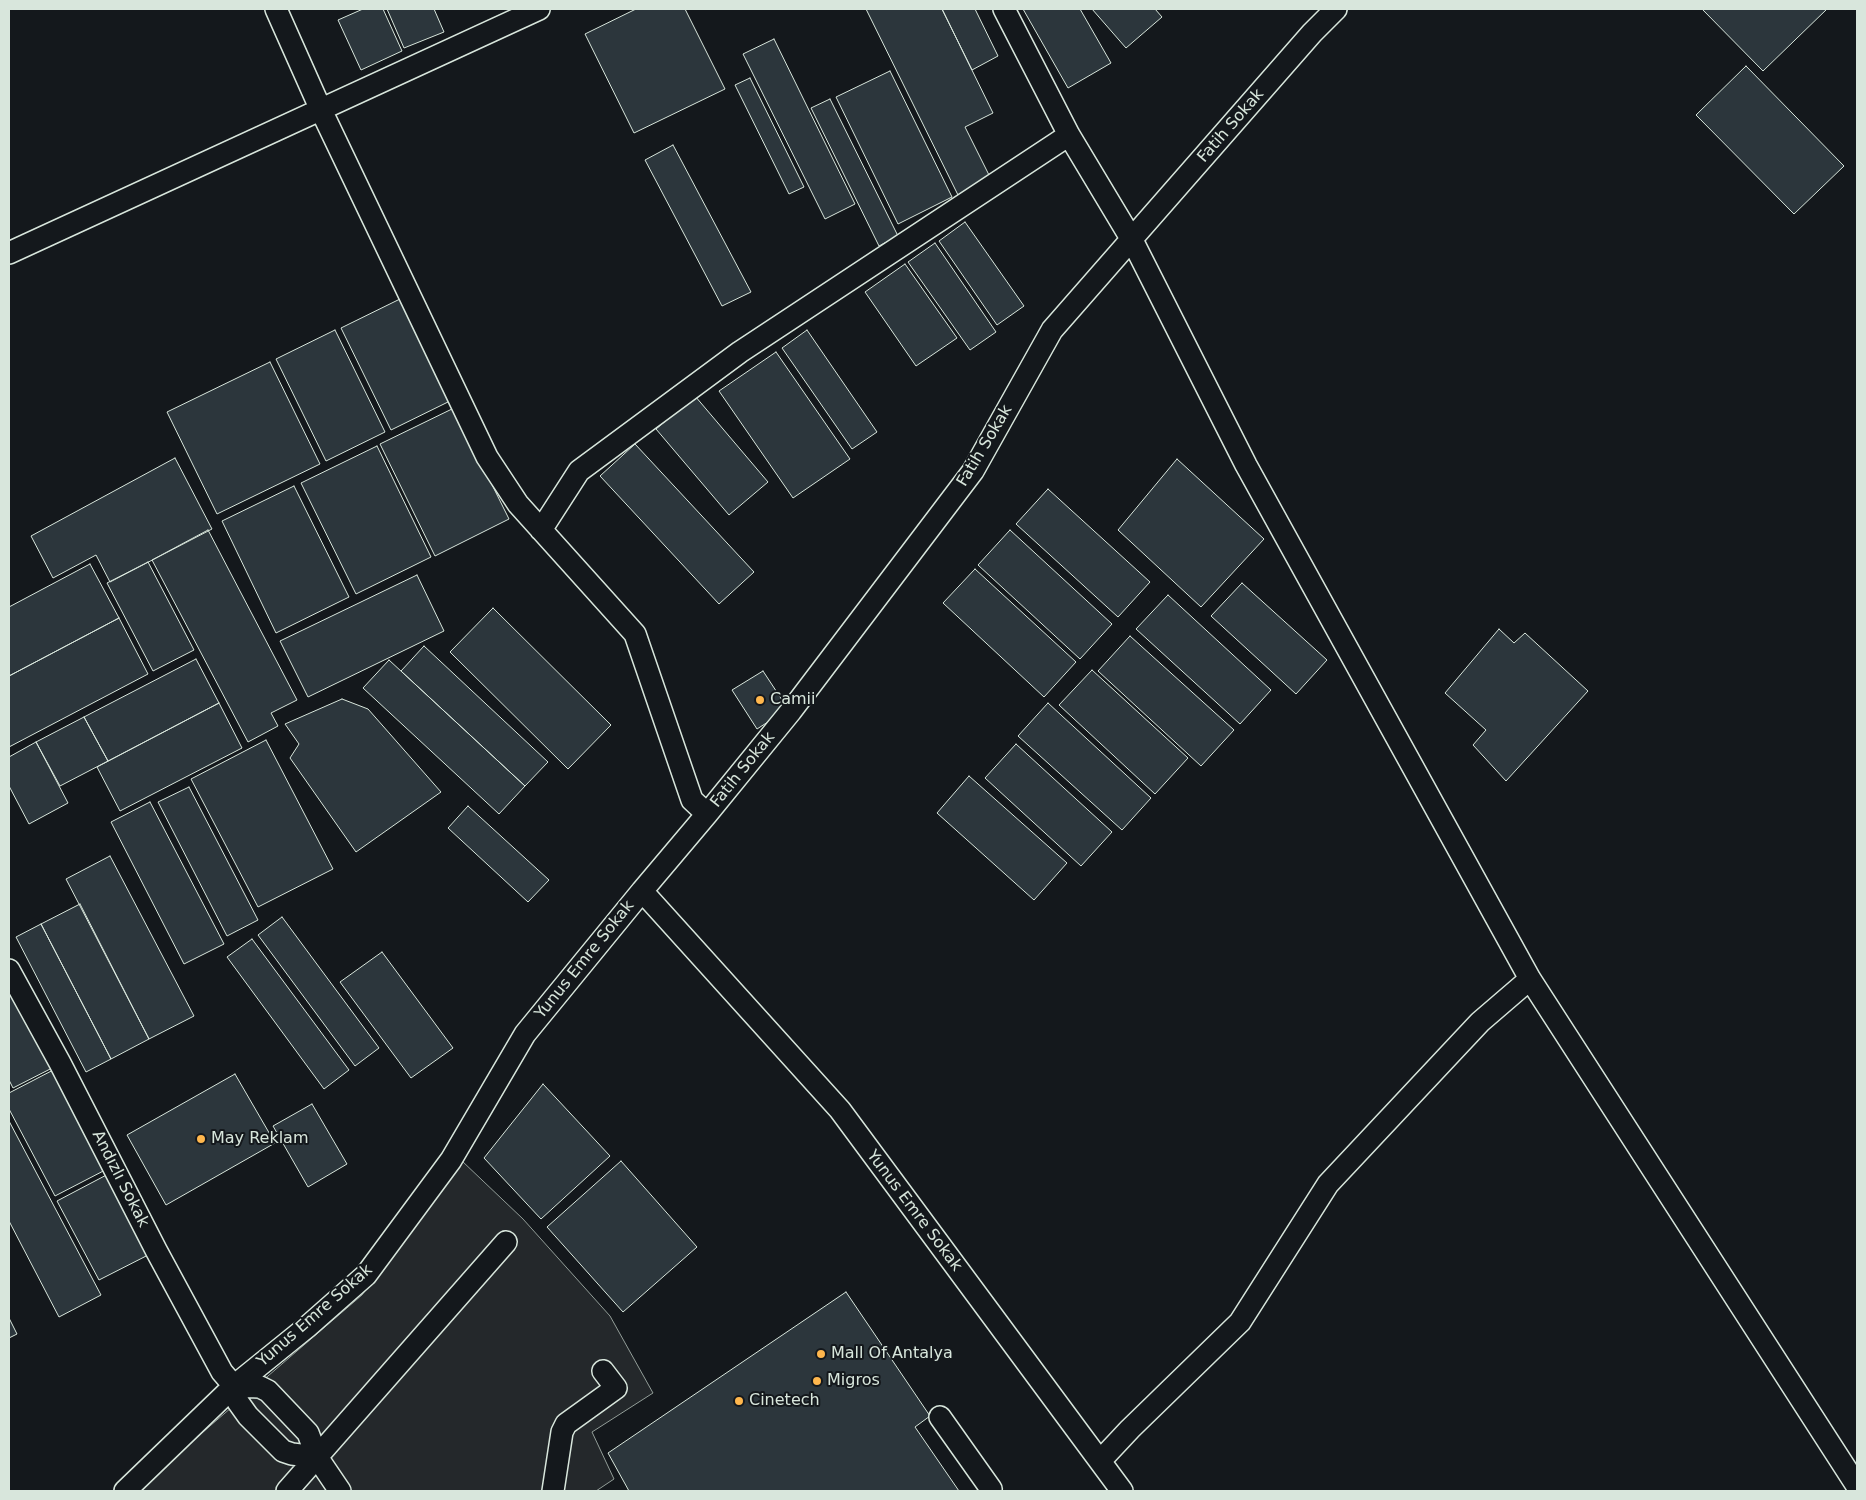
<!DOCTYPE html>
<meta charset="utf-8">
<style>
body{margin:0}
#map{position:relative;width:1866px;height:1500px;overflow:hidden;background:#14181c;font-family:"DejaVu Sans",sans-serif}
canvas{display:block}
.frame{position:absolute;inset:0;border:10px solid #d8e6dc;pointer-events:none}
</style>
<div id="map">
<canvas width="1866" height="1500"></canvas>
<div class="frame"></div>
</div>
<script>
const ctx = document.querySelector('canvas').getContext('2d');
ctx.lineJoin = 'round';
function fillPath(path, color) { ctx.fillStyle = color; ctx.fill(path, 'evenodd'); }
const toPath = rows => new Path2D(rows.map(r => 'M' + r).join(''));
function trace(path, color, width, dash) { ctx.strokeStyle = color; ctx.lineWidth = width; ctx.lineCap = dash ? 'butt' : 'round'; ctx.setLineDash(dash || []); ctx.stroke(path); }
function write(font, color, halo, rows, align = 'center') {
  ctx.font = font + ' "DejaVu Sans",sans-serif'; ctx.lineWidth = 4; ctx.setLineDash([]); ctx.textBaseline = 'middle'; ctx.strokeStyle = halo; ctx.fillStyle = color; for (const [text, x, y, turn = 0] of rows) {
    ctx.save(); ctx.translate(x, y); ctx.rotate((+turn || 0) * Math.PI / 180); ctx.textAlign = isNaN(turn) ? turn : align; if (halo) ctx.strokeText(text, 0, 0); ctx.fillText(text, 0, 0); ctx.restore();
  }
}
const parking = toPath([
 [462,1161,523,1219,610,1316,653,1393,592,1432,614,1479,596,1491,141,1491,138,1488,362,1295,462,1161]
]);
const building = toPath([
 [363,9,383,9,402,51,361,70,338,20,363,9],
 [387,9,434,9,444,32,404,48,387,9],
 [636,9,685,9,725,89,634,133,585,34,636,9],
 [866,9,942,9,993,113,965,127,991,179,958,195,866,9],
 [942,9,975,9,998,56,972,70,942,9],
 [1023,9,1080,9,1111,63,1068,88,1023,9],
 [1092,9,1155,9,1162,17,1126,48,1092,9],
 [1702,9,1827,9,1763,71,1702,9],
 [774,39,855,204,825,219,743,54,774,39],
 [1746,66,1844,166,1794,214,1696,115,1746,66],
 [890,71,952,197,898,224,836,97,890,71],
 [750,78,804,187,789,194,735,85,750,78],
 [830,99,898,236,879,246,811,108,830,99],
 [673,145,751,292,722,306,645,160,673,145],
 [965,222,1024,306,997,325,939,241,965,222],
 [935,243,996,332,970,350,908,262,935,243],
 [905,264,957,338,916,366,865,292,905,264],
 [400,299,450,401,391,430,341,328,400,299],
 [335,330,385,432,326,461,276,359,335,330],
 [807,330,877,432,852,449,782,348,807,330],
 [776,352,850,459,793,498,719,391,776,352],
 [270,362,320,464,217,514,167,412,270,362],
 [695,396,768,482,729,515,656,429,695,396],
 [454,408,509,519,435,556,380,444,454,408],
 [635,444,754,572,719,604,600,476,635,444],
 [377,446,431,557,356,594,301,483,377,446],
 [175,458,212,529,110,582,96,555,53,578,31,536,175,458],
 [1177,459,1264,539,1201,607,1118,530,1177,459],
 [294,486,349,597,276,633,222,521,294,486],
 [1048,489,1150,582,1118,617,1016,524,1048,489],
 [208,530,297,700,271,713,278,726,248,742,152,560,208,530],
 [1010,530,1112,624,1080,659,978,565,1010,530],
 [148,562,194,650,153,671,107,583,148,562],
 [90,564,119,618,9,676,9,607,90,564],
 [975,569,1076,662,1044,697,943,603,975,569],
 [417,575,444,631,308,697,280,641,417,575],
 [1242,583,1327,660,1296,694,1211,616,1242,583],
 [1168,595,1271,690,1240,724,1136,629,1168,595],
 [493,608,611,725,568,769,450,652,493,608],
 [119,618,148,674,9,747,9,676,119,618],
 [1499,629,1514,643,1525,633,1588,691,1506,781,1473,745,1486,730,1445,693,1499,629],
 [1130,636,1234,730,1201,766,1098,671,1130,636],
 [424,646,548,762,525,786,401,671,424,646],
 [196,659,219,703,108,761,84,717,196,659],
 [389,660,525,786,499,814,363,688,389,660],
 [1092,670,1188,758,1155,794,1059,705,1092,670],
 [763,671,788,709,757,729,732,690,763,671],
 [342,699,368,709,441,792,356,852,290,758,299,744,285,724,342,699],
 [219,703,242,748,120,811,97,767,219,703],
 [1048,703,1151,798,1122,830,1018,736,1048,703],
 [84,717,108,761,60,786,36,742,84,717],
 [266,740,333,869,258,907,191,779,266,740],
 [36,742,68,803,29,824,9,786,9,757,36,742],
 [1016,744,1112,832,1081,866,985,778,1016,744],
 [969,776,1067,863,1034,900,937,813,969,776],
 [189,787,258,920,227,936,158,802,189,787],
 [150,802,224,944,184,964,111,822,150,802],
 [468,806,549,880,528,902,448,828,468,806],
 [110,856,194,1016,149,1039,66,879,110,856],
 [80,904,149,1039,111,1059,41,924,80,904],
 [282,917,379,1048,355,1066,258,935,282,917],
 [41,924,111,1059,86,1072,16,937,41,924],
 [252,939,349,1070,324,1089,227,957,252,939],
 [382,952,453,1048,411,1078,340,982,382,952],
 [9,985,58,1065,13,1088,9,1080,9,985],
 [59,1067,111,1167,55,1196,9,1109,9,1093,59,1067],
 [235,1074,275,1143,166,1205,127,1135,235,1074],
 [543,1084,610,1156,541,1219,484,1158,543,1084],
 [312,1104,347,1164,308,1187,273,1126,312,1104],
 [9,1121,101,1295,59,1317,9,1221,9,1121],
 [621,1161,697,1247,623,1312,547,1227,621,1161],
 [114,1171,156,1251,99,1280,57,1201,114,1171],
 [846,1292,930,1416,915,1427,959,1491,629,1491,608,1453,846,1292],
 [9,1318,17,1334,9,1338,9,1318]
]);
const minor = toPath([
 [276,9,321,110,487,457,518,504,635,634,692,800,707,814],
 [1004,9,1069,135,1132,240,1246,465,1530,979,1857,1486],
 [9,253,539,9],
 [541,530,579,471,740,352,1069,135],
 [642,891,707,814,791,711,973,471,1052,330,1312,33,1336,9],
 [9,970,60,1063,156,1250,222,1372,234,1386,238,1402,248,1416,283,1451,292,1454,317,1457],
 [234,1386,260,1387,268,1391,308,1433,317,1457,340,1491],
 [940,1417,991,1489,990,1491],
 [1100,1461,1130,1429,1240,1322,1328,1184,1480,1022,1530,979],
 [125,1491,234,1386,307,1327,366,1275,451,1160,525,1034,642,891,840,1110,1122,1491],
 [287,1491,506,1242],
 [553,1491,562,1432,566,1424,616,1388,603,1371]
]);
const markers = [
 [760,700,5,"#ffb74d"],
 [201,1139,5,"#ffb74d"],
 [821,1354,5,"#ffb74d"],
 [817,1381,5,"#ffb74d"],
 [739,1401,5,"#ffb74d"]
];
const streetNames = [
 ["Fatih Sokak",1231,126,-49],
 ["Fatih Sokak",985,446,-59],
 ["Fatih Sokak",743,770,-51],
 ["Yunus Emre Sokak",585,960,-51],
 ["Andızlı Sokak",120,1179,63],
 ["Yunus Emre Sokak",914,1211,53],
 ["Yunus Emre Sokak",315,1316,-41]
];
const poiNames = [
 ["Camii",770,700],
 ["May Reklam",211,1139],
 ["Mall Of Antalya",831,1354],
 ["Migros",827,1381],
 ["Cinetech",749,1401]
];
fillPath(parking, '#24282b');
trace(parking, '#939e99', 1);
fillPath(building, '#2c363c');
trace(building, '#d8e6dc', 1);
trace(minor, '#d8e6dc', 24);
trace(minor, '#14181c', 21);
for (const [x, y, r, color] of markers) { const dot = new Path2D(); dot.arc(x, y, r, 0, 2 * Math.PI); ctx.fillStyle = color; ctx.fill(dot); trace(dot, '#14181c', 2); }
write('16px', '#d8e6dc', '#14181c', streetNames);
write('16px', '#d8e6dc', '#14181c', poiNames, 'left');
</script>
